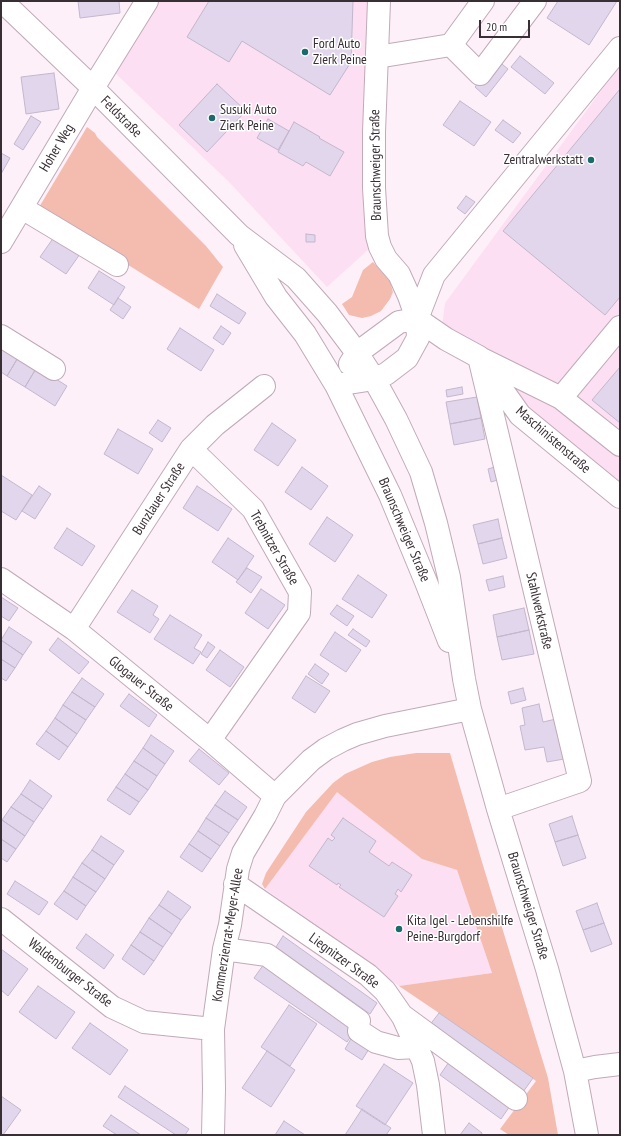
<!DOCTYPE html>
<meta charset="utf-8">
<style>
body{margin:0}
#map{position:relative;width:621px;height:1136px;overflow:hidden;background:#fef0f9;font-family:"PT Sans Narrow",sans-serif}
canvas{display:block}
.frame{position:absolute;inset:0;border:2px solid #382f35;pointer-events:none}
.scale{position:absolute;left:479px;top:20px;width:51px;height:18px;box-sizing:border-box;border:2px solid #382f35;border-top:0;padding-left:5px;font-size:12px;line-height:14px;white-space:nowrap;color:#382f35;-webkit-text-stroke:3px #fff;paint-order:stroke}
</style>
<div id="map">
<canvas width="621" height="1136"></canvas>
<div class="frame"></div>
<div class="scale">20 m</div>
</div>
<script>
const ctx = document.querySelector('canvas').getContext('2d');
ctx.lineJoin = 'round';
function fillPath(path, color) { ctx.fillStyle = color; ctx.fill(path, 'evenodd'); }
const toPath = rows => new Path2D(rows.map(r => 'M' + r).join(''));
function trace(path, color, width, dash) { ctx.strokeStyle = color; ctx.lineWidth = width; ctx.lineCap = dash ? 'butt' : 'round'; ctx.setLineDash(dash || []); ctx.stroke(path); }
function write(font, color, halo, rows, align = 'center') {
  ctx.font = font + ' "PT Sans Narrow",sans-serif'; ctx.lineWidth = 3; ctx.setLineDash([]); ctx.textBaseline = 'middle'; ctx.strokeStyle = halo; ctx.fillStyle = color; for (const [text, x, y, turn = 0] of rows) {
    ctx.save(); ctx.translate(x, y); ctx.rotate((+turn || 0) * Math.PI / 180); ctx.textAlign = isNaN(turn) ? turn : align; if (halo) ctx.strokeText(text, 0, 0); ctx.fillText(text, 0, 0); ctx.restore();
  }
}
const built = toPath([
 [158,1,372,1,369,249,327,287,229,182,114,72],
 [620,65,620,501,470,366,439,349,445,303],
 [337,791,422,859,457,870,492,973,399,986,265,889]
]);
const green = toPath([
 [87,127,95,133,97,137,206,246,223,267,199,309,38,209],
 [373,262,390,281,393,292,390,299,381,311,371,316,362,318,349,315,342,304,352,297,363,270],
 [416,753,450,753,482,862,548,1078,558,1135,509,1135,500,1129,536,1081,439,1013,399,986,492,973,457,870,422,859,337,792,265,889,262,884,266,873,306,812,333,783,345,774,372,762,390,757]
]);
const building = toPath([
 [78,1,119,1,120,13,80,18,78,1],
 [209,1,353,1,351,62,330,95,242,41,229,62,187,37,209,1],
 [558,1,617,1,589,45,547,18,558,1],
 [520,56,554,83,545,94,511,67,520,56],
 [497,60,508,69,486,97,475,87,497,60],
 [54,73,59,109,26,114,21,77,54,73],
 [217,84,246,111,207,152,179,125,217,84],
 [620,89,620,297,605,315,503,231,620,89],
 [460,101,491,122,474,146,443,125,460,101],
 [31,116,41,122,23,150,14,144,31,116],
 [268,119,289,131,278,150,257,138,268,119],
 [503,120,521,133,513,143,495,130,503,120],
 [294,122,320,137,319,138,344,152,330,176,306,162,303,166,278,152,294,122],
 [1,153,10,158,1,174,1,153],
 [466,196,475,202,465,214,457,208,466,196],
 [306,234,315,235,315,242,306,242,306,234],
 [54,237,80,254,66,274,40,257,54,237],
 [99,271,125,287,114,305,88,288,99,271],
 [217,294,246,313,239,324,210,306,217,294],
 [118,298,131,307,123,319,110,310,118,298],
 [221,326,231,333,223,345,213,338,221,326],
 [180,328,214,350,201,371,167,349,180,328],
 [1,345,19,356,7,376,1,372,1,345],
 [19,356,37,367,25,387,7,376,19,356],
 [37,367,67,386,55,406,25,387,37,367],
 [620,367,620,423,592,400,620,367],
 [462,387,463,394,447,397,446,390,462,387],
 [477,397,481,418,450,424,446,402,477,397],
 [481,418,485,439,454,445,450,424,481,418],
 [158,420,171,428,162,442,149,433,158,420],
 [272,423,296,440,278,466,254,450,272,423],
 [118,429,153,449,138,474,104,454,118,429],
 [501,465,504,478,491,482,488,469,501,465],
 [302,467,328,486,311,510,285,492,302,467],
 [1,475,32,495,16,520,1,511,1,475],
 [39,486,51,494,35,519,22,511,39,486],
 [197,486,232,509,218,531,183,508,197,486],
 [327,517,353,535,335,562,309,544,327,517],
 [498,519,502,538,478,544,473,525,498,519],
 [67,528,95,546,82,566,54,548,67,528],
 [228,538,254,556,238,580,212,562,228,538],
 [502,538,507,558,483,564,478,544,502,538],
 [247,568,262,577,251,593,236,582,247,568],
 [358,575,387,595,372,618,342,599,358,575],
 [503,576,505,587,489,591,486,580,503,576],
 [261,589,285,605,268,629,245,613,261,589],
 [132,590,158,606,153,615,159,619,150,633,117,612,132,590],
 [1,597,18,608,9,621,1,616,1,597],
 [337,605,354,616,347,626,330,614,337,605],
 [524,608,529,630,497,637,493,615,524,608],
 [170,615,202,635,194,648,201,652,193,664,154,639,170,615],
 [9,627,32,642,23,655,1,640,9,627],
 [353,629,370,641,366,647,348,635,353,629],
 [529,630,534,654,502,660,497,637,529,630],
 [335,632,361,650,346,672,320,655,335,632],
 [58,638,89,662,79,674,49,650,58,638],
 [1,640,23,655,15,668,1,659,1,640],
 [208,642,215,647,207,658,201,654,208,642],
 [220,650,244,667,230,687,206,670,220,650],
 [1,659,15,668,6,681,1,678,1,659],
 [315,664,329,674,322,684,308,674,315,664],
 [306,676,330,691,315,713,292,698,306,676],
 [82,678,104,694,95,707,72,692,82,678],
 [523,688,526,700,511,704,508,692,523,688],
 [72,692,95,707,86,720,63,705,72,692],
 [129,694,157,715,149,727,120,706,129,694],
 [539,704,543,722,556,719,564,759,547,762,544,747,525,750,520,726,525,725,522,708,539,704],
 [63,705,86,720,77,734,55,718,63,705],
 [55,718,77,734,68,747,46,731,55,718],
 [46,731,68,747,59,760,36,744,46,731],
 [151,735,174,751,165,764,143,748,151,735],
 [143,748,165,764,157,776,134,761,143,748],
 [199,749,229,773,219,785,189,761,199,749],
 [134,761,157,776,148,790,125,774,134,761],
 [125,774,148,790,139,802,116,787,125,774],
 [30,780,52,796,43,809,21,794,30,780],
 [116,787,139,802,130,815,107,800,116,787],
 [225,791,247,807,238,820,215,805,225,791],
 [21,794,43,809,34,822,11,807,21,794],
 [215,805,238,820,229,833,206,818,215,805],
 [11,807,34,822,25,836,2,820,11,807],
 [572,816,578,835,555,842,549,824,572,816],
 [206,818,229,833,220,846,198,831,206,818],
 [343,818,376,841,369,852,389,866,392,862,412,875,401,892,398,889,395,894,398,896,384,917,339,887,341,885,338,883,337,885,309,866,328,838,332,841,335,838,331,835,343,818],
 [2,820,25,836,16,849,1,839,1,822,2,820],
 [198,831,220,846,211,859,189,844,198,831],
 [578,835,586,858,563,866,555,842,578,835],
 [101,836,124,851,114,865,92,850,101,836],
 [1,839,16,849,7,862,1,858,1,839],
 [189,844,211,859,202,872,180,857,189,844],
 [92,850,114,865,105,879,82,863,92,850],
 [82,863,105,879,96,892,73,877,82,863],
 [73,877,96,892,86,906,64,891,73,877],
 [15,881,48,902,39,915,7,894,15,881],
 [64,891,86,906,77,920,54,904,64,891],
 [168,891,191,907,181,920,159,905,168,891],
 [597,903,604,923,583,930,576,911,597,903],
 [159,905,181,920,172,934,149,918,159,905],
 [149,918,172,934,163,947,140,932,149,918],
 [604,923,612,944,591,952,583,930,604,923],
 [140,932,163,947,154,961,131,945,140,932],
 [86,934,114,955,104,969,76,948,86,934],
 [283,936,377,1003,370,1014,276,947,283,936],
 [131,945,154,961,144,975,122,959,131,945],
 [1,949,28,969,8,996,1,990,1,949],
 [264,964,356,1029,347,1042,254,978,264,964],
 [38,986,75,1012,56,1039,19,1012,38,986],
 [289,1005,317,1024,290,1066,261,1047,289,1005],
 [439,1013,533,1078,523,1092,429,1026,439,1013],
 [90,1023,128,1050,110,1075,72,1048,90,1023],
 [352,1037,369,1049,362,1060,345,1049,352,1037],
 [267,1051,295,1070,271,1107,242,1088,267,1051],
 [449,1062,510,1106,501,1119,440,1075,449,1062],
 [384,1064,413,1083,385,1125,356,1106,384,1064],
 [125,1086,189,1129,185,1135,176,1135,118,1097,125,1086],
 [1,1096,21,1110,3,1135,1,1135,1,1096],
 [362,1109,391,1128,386,1135,345,1135,362,1109],
 [111,1115,141,1135,117,1135,103,1126,111,1115],
 [284,1121,305,1135,275,1135,284,1121],
 [469,1123,482,1133,481,1135,460,1135,469,1123]
]);
const minor = toPath([
 [2,1,93,88,239,235,296,278,327,313,357,353,374,379,396,419,421,472,436,523,449,577,464,679,470,709,498,809,547,969,575,1071,587,1135],
 [451,45,480,74,535,1],
 [377,57,451,45,483,1],
 [22,208,117,265],
 [1,242,93,88,147,1],
 [245,245,276,297,305,334,336,385,390,495,426,582,449,641],
 [417,319,434,275,620,48],
 [417,319,446,339,479,357,520,415,620,497],
 [1,336,54,369],
 [479,357,580,781,498,809],
 [480,358,561,398,620,445],
 [350,364,357,353,399,322,417,319],
 [336,385,374,379,386,374,407,358,418,338,417,319,409,296,399,274,386,259,380,247,377,236,374,188,374,132,379,1],
 [561,398,620,327],
 [191,449,253,509,300,592,299,613,210,740],
 [1,579,74,629,210,740,275,796],
 [74,629,191,449,215,425,264,386],
 [235,884,368,975,385,991,403,1017,423,1061,428,1085,434,1135],
 [1,919,112,1007,144,1022,213,1029],
 [224,949,267,955,359,1021],
 [404,1017,516,1099],
 [359,1031,376,1042,398,1048,417,1047],
 [575,1071,595,1067,620,1064],
 [213,1135,214,1089,213,1029,224,949,230,925,238,869,243,853,265,816,275,796,311,760,326,749,343,740,357,734,385,726,470,709]
]);
const markers = [
 [305,52,4,"#1d6a6c"],
 [212,118,4,"#1d6a6c"],
 [591,160,4,"#1d6a6c"],
 [399,929,4,"#1d6a6c"]
];
const poiNames = [
 ["Ford Auto",313,44],
 ["Zierk Peine",313,60],
 ["Susuki Auto",220,110],
 ["Zierk Peine",220,126],
 ["Zentralwerkstatt",583,160,"right"],
 ["Kita Igel - Lebenshilfe",407,921],
 ["Peine-Burgdorf",407,937]
];
const streetNames = [
 ["Feldstraße",121,117,45],
 ["Hoher Weg",57,148,-59],
 ["Braunschweiger Straße",376,165,-91],
 ["Maschinistenstraße",553,440,41],
 ["Bunzlauer Straße",159,499,-57],
 ["Braunschweiger Straße",404,530,67],
 ["Trebnitzer Straße",274,548,60],
 ["Stahlwerkstraße",539,611,77],
 ["Glogauer Straße",141,684,39],
 ["Braunschweiger Straße",528,906,73],
 ["Kommerzienrat-Meyer-Allee",228,935,-81],
 ["Liegnitzer Straße",344,961,36],
 ["Waldenburger Straße",70,973,38]
];
fillPath(built, '#fddff3');
fillPath(green, '#f3bcae');
fillPath(building, '#e1d6eb');
trace(building, '#c3b7cd', 1);
trace(minor, '#c0aab8', 24);
trace(minor, '#fff', 22);
for (const [x, y, r, color] of markers) { const dot = new Path2D(); dot.arc(x, y, r, 0, 2 * Math.PI); ctx.fillStyle = color; ctx.fill(dot); trace(dot, '#fff', 1.5); }
write('14px', '#382f35', '#fff', poiNames, 'left');
write('14px', '#382f35', '#fff', streetNames);
</script>
